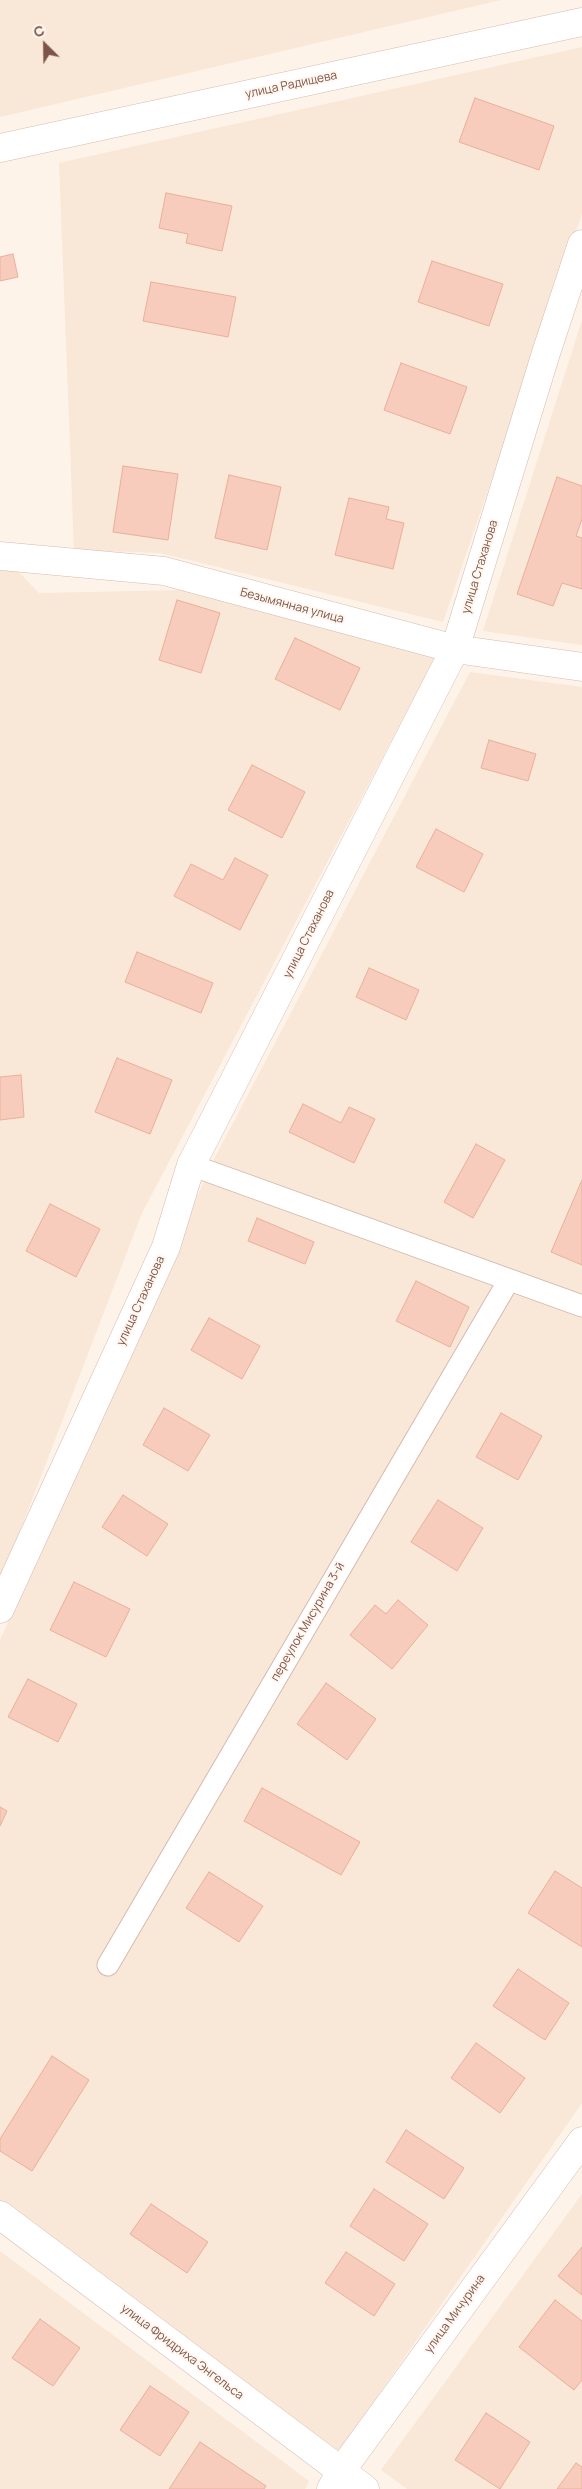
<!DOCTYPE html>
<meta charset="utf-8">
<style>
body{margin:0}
#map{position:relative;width:582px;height:2489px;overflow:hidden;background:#fef3e8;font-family:Manrope,sans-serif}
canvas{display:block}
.north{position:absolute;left:20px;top:20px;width:50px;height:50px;-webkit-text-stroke:4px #fff7f0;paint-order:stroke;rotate:337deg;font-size:14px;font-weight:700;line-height:20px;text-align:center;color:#7c5448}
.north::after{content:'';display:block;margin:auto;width:18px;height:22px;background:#7c5448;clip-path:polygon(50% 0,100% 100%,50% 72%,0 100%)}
</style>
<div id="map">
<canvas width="582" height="2489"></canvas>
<div class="north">С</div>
</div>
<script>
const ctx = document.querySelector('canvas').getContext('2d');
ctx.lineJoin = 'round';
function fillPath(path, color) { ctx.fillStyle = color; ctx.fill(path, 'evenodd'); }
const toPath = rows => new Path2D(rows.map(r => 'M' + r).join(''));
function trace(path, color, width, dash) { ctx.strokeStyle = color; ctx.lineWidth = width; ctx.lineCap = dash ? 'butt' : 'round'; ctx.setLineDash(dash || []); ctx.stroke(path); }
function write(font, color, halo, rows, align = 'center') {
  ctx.font = font + ' Manrope,sans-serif'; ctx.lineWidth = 4; ctx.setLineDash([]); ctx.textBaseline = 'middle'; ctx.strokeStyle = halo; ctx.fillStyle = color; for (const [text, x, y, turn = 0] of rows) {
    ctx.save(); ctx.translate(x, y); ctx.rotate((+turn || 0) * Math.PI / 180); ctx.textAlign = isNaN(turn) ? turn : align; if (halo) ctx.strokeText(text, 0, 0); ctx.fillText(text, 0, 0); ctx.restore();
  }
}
const residential = toPath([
 [0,0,501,0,0,117],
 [582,47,582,214,443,622,160,553,74,550,59,163],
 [582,320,582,645,483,631],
 [0,563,10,563,39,593,184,590,435,658,142,1213,0,1583],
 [470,672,582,687,582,2103,339,2451,0,2206,0,1640,212,1163],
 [582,2194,582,2489,407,2489,381,2470],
 [0,2251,309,2481,305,2489,0,2489]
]);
const building = toPath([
 [475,98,554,126,539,170,459,142,475,98],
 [166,193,232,206,222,251,186,243,188,234,159,228,166,193],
 [13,254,18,277,0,281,0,257,13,254],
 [432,261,503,284,489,326,418,302,432,261],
 [151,282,236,297,228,337,143,321,151,282],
 [401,363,467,387,450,434,384,410,401,363],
 [123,466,178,474,168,540,113,532,123,466],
 [229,475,281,487,267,550,215,538,229,475],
 [557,477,582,486,582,519,576,536,582,538,582,589,562,583,553,606,517,594,557,477],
 [349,498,389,507,386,519,404,523,393,569,335,555,349,498],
 [177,600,220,613,201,673,159,660,177,600],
 [295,638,360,668,340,710,275,679,295,638],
 [489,740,536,754,528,781,481,768,489,740],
 [252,765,305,792,282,838,228,810,252,765],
 [436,829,483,854,464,892,416,867,436,829],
 [235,858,268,875,240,930,174,896,191,864,223,880,235,858],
 [137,952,213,983,201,1013,125,982,137,952],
 [369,968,419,990,406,1020,356,997,369,968],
 [117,1058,172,1080,150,1134,95,1112,117,1058],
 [21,1075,24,1117,0,1120,0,1077,21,1075],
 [303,1104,341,1123,349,1107,375,1119,354,1163,289,1132,303,1104],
 [476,1144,505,1160,473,1218,444,1202,476,1144],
 [582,1180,582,1265,551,1252,582,1180],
 [50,1204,100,1229,76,1277,26,1251,50,1204],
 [257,1218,314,1242,305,1264,248,1241,257,1218],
 [416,1281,469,1307,450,1347,396,1321,416,1281],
 [209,1318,260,1346,242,1379,191,1350,209,1318],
 [164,1408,210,1435,188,1471,143,1445,164,1408],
 [501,1413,542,1436,518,1480,476,1457,501,1413],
 [123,1495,168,1524,147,1556,102,1527,123,1495],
 [438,1500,483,1528,457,1571,411,1542,438,1500],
 [74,1582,130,1609,106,1657,50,1630,74,1582],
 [398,1600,428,1625,392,1669,350,1635,375,1605,386,1614,398,1600],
 [28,1679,77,1704,58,1742,8,1717,28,1679],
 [326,1683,376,1719,347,1760,297,1724,326,1683],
 [262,1788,360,1842,341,1875,244,1821,262,1788],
 [0,1807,7,1811,0,1826,0,1807],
 [555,1871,582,1888,582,1947,528,1913,555,1871],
 [209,1872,263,1906,239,1942,186,1908,209,1872],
 [518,1969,569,2003,545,2040,493,2006,518,1969],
 [476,2043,525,2078,500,2113,451,2078,476,2043],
 [52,2056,89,2080,32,2171,0,2151,0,2139,52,2056],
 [406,2130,464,2168,444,2199,386,2162,406,2130],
 [374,2189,428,2224,404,2261,350,2226,374,2189],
 [151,2204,208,2242,187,2273,130,2234,151,2204],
 [582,2247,582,2295,558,2276,582,2247],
 [346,2252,395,2284,374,2316,325,2283,346,2252],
 [555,2300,582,2321,582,2380,574,2390,519,2347,555,2300],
 [40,2319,80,2348,53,2386,12,2358,40,2319],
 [150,2386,189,2412,160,2456,120,2430,150,2386],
 [486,2413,530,2442,500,2489,455,2460,486,2413],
 [200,2442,266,2486,264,2489,169,2489,200,2442],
 [576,2463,582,2467,582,2489,557,2489,576,2463]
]);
const lane = toPath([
 [191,1165,582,1306],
 [108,1965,509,1280]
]);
const street = toPath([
 [0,148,582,22],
 [0,556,164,571,455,649,582,667],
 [0,1609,166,1247,191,1165,455,649,546,353,582,244],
 [0,2215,365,2489],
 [331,2489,341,2471,582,2141]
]);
const streetNames = [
 ["улица Радищева",291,85,-12],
 ["улица Стаханова",480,567,-73],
 ["Безымянная улица",292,606,15],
 ["улица Стаханова",309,934,-63],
 ["улица Стаханова",141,1301,-65],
 ["переулок Мисурина 3-й",308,1622,-60],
 ["улица Мичурина",455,2314,-54],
 ["улица Фридриха Энгельса",182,2352,37]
];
fillPath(residential, '#f9e7d8');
fillPath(building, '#f7ccbd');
trace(building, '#ebaf9b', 1);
trace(lane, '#d5bbaf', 23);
trace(street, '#d5bbaf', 29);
trace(lane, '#fff', 21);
trace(street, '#fff', 28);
write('12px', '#7c5448', '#fff7f0', streetNames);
</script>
